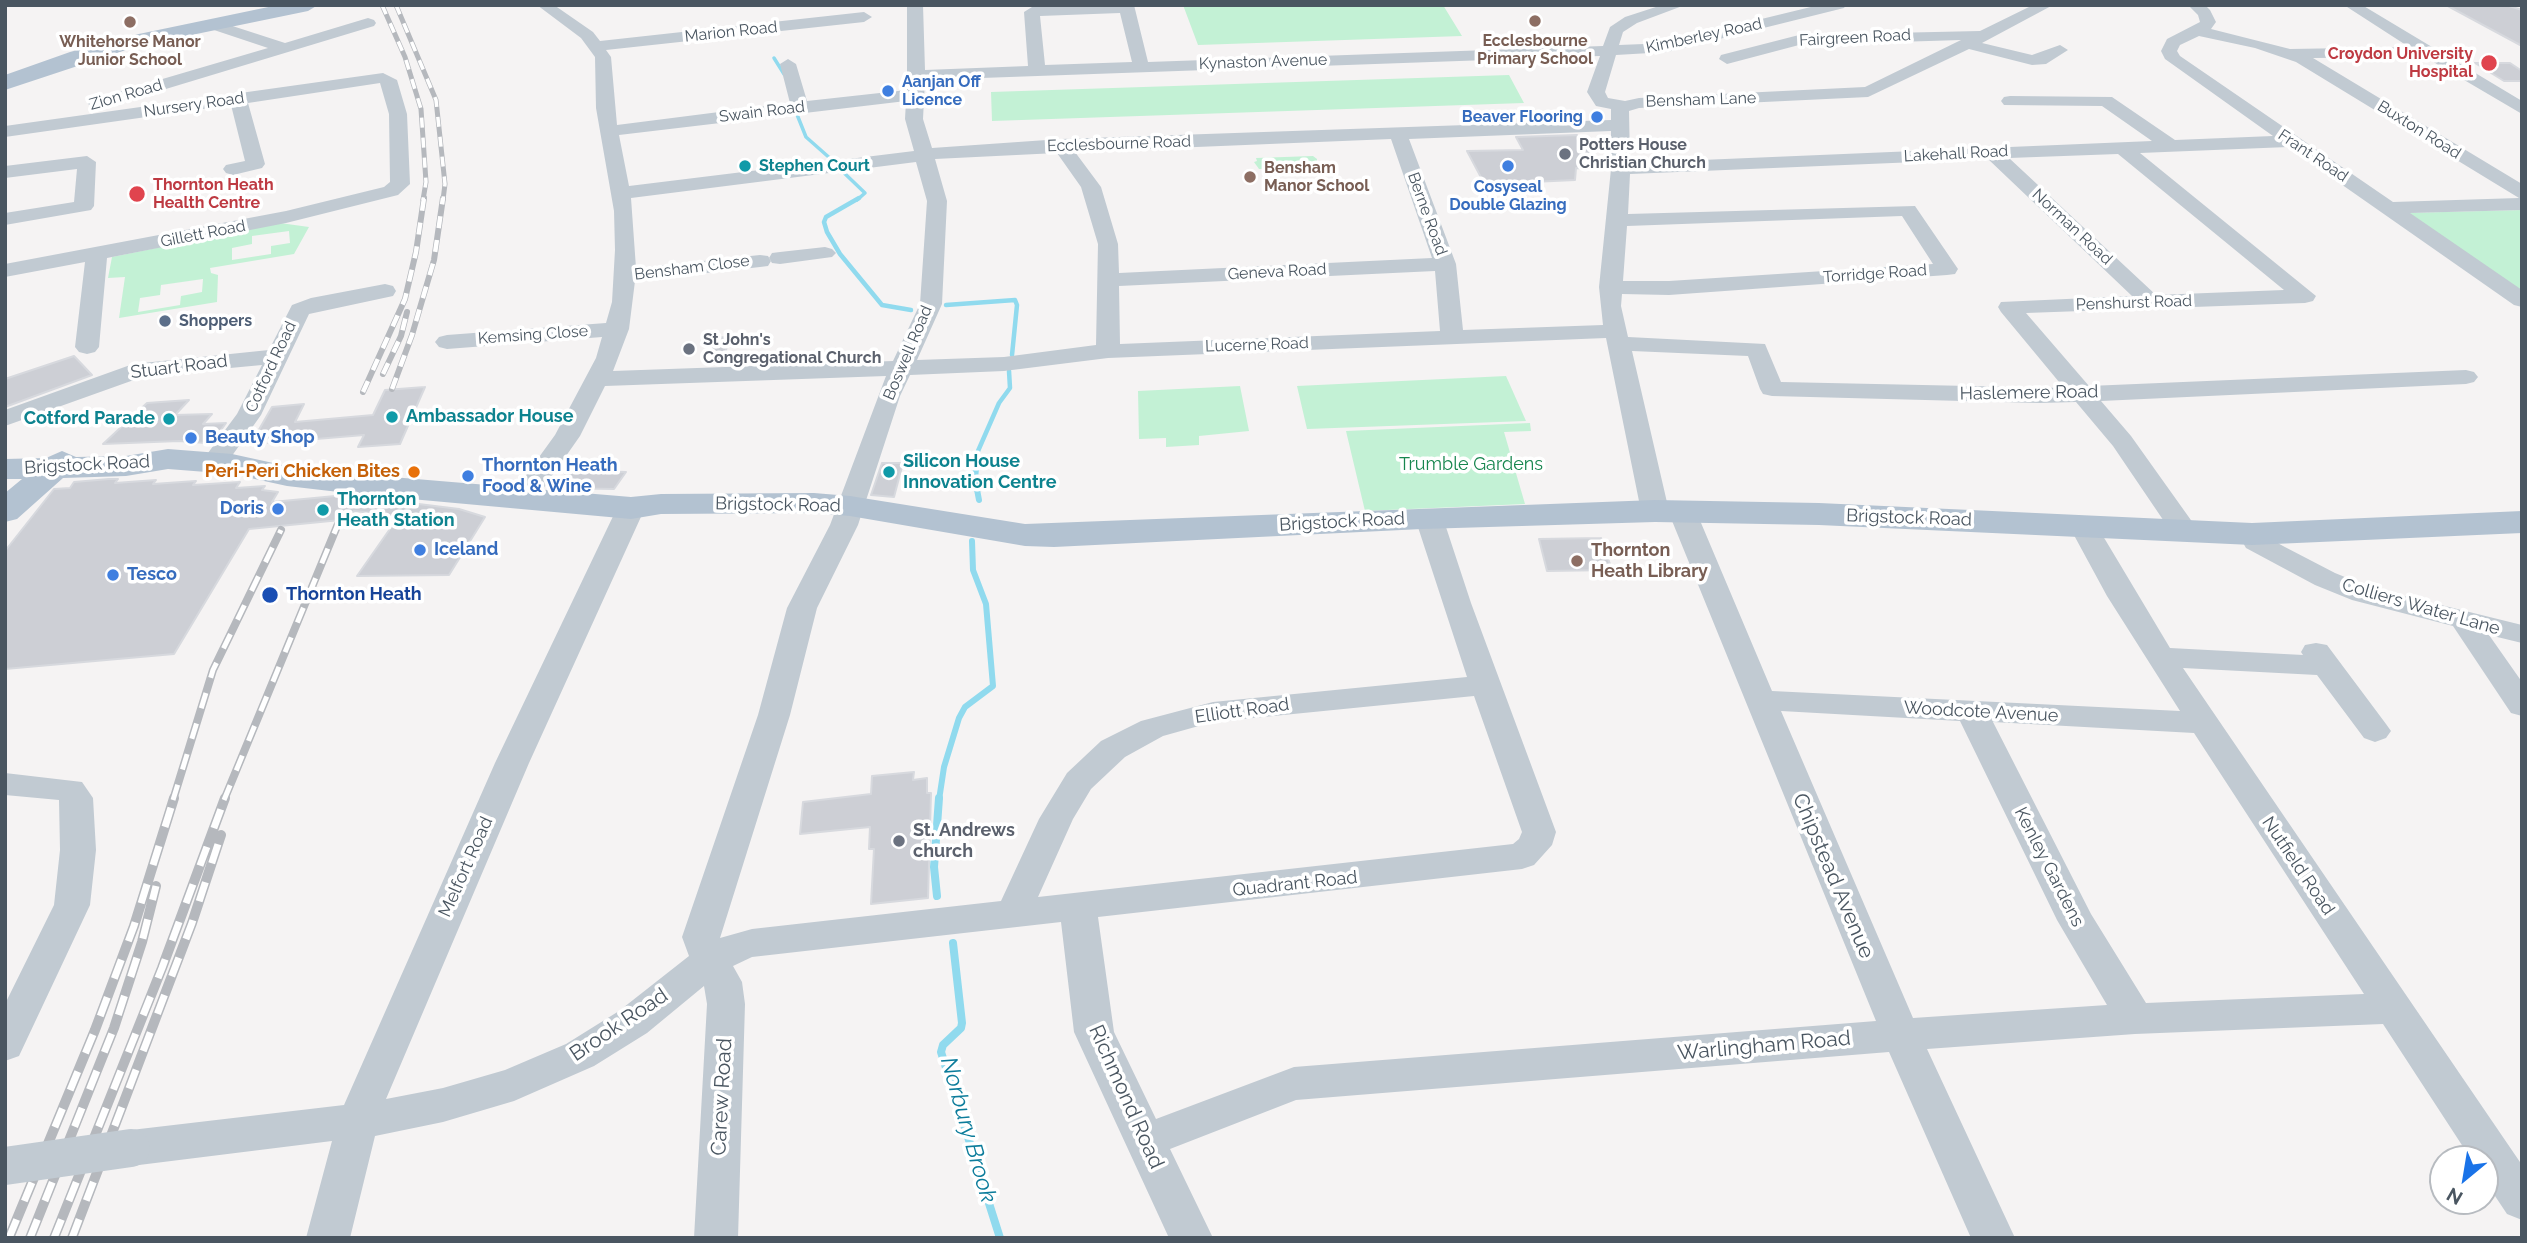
<!DOCTYPE html>
<style>
body{margin:0}
#map{position:relative;width:2527px;height:1243px;overflow:hidden;background:#f5f3f3;font-family:Raleway,sans-serif}
canvas{display:block}
.frame{position:absolute;inset:0;border:7px solid #4a5661;pointer-events:none}
.north{position:absolute;left:2429px;top:1145px;width:70px;height:70px;box-sizing:border-box;background:#fff;border:2px solid #b7bbc0;border-radius:50%;rotate:210deg;font-size:19px;font-weight:700;line-height:28px;text-align:center;color:#4a5661}
.north::after{content:'';display:block;margin:auto;width:24px;height:32px;background:#1a73e8;clip-path:polygon(50% 0,100% 100%,50% 72%,0 100%)}
</style>
<div id="map">
<canvas width="2527" height="1243"></canvas>
<div class="frame"></div>
<div class="north">N</div>
</div>
<script>
const ctx = document.querySelector('canvas').getContext('2d');
ctx.lineJoin = 'round';
function fillPath(path, color) { ctx.fillStyle = color; ctx.fill(path, 'evenodd'); }
const toPath = rows => new Path2D(rows.map(r => 'M' + r).join(''));
function trace(path, color, width, dash) { ctx.strokeStyle = color; ctx.lineWidth = width; ctx.lineCap = dash ? 'butt' : 'round'; ctx.setLineDash(dash || []); ctx.stroke(path); }
function write(font, color, halo, rows, align = 'center') {
  ctx.font = font + ' Raleway,sans-serif'; ctx.lineWidth = 7; ctx.setLineDash([]); ctx.textBaseline = 'middle'; ctx.strokeStyle = halo; ctx.fillStyle = color; for (const [text, x, y, turn = 0] of rows) {
    ctx.save(); ctx.translate(x, y); ctx.rotate((+turn || 0) * Math.PI / 180); ctx.textAlign = isNaN(turn) ? turn : align; if (halo) ctx.strokeText(text, 0, 0); ctx.fillText(text, 0, 0); ctx.restore();
  }
}
const green = toPath([
 [1183,5,1443,5,1462,36,1198,45],
 [1509,75,1524,103,992,121,991,92],
 [1313,156,1317,159,1317,167,1259,169,1254,162,1257,161,1256,158],
 [2522,210,2522,291,2405,213],
 [280,223,309,227,294,254,210,268,211,273,218,275,217,302,119,318,125,277,108,278,112,257],
 [289,231,290,243,271,246,271,254,232,260,232,248,252,244,252,236],
 [203,279,202,292,181,296,180,305,138,312,140,298,160,295,161,285],
 [1506,376,1526,421,1307,429,1297,386],
 [1240,386,1249,431,1199,436,1199,445,1166,447,1166,438,1139,439,1138,391],
 [1530,423,1531,431,1504,432,1525,504,1365,511,1346,431]
]);
const streamFar3 = toPath([
 [774,58,784,74],
 [796,112,806,137,832,160],
 [840,169,865,193,857,200]
]);
const streamFar2 = toPath([
 [859,198,826,217,824,222,827,232,840,254,882,305,911,310],
 [946,305,1015,300,1017,305,1012,355],
 [977,460,978,451,999,403,1010,388,1009,371]
]);
const streamFar1 = toPath([
 [977,458,975,479,979,500],
 [939,800,944,767,959,718,965,707,993,686,986,604,973,570,972,541]
]);
const stream = toPath([
 [937,896,934,867,939,798],
 [953,943,962,1023,961,1028,943,1045,941,1052,1000,1238]
]);
const building = toPath([
 [2446,5,2506,5,2522,10,2522,46,2446,5],
 [2475,63,2510,63,2522,71,2522,81,2504,81,2475,63],
 [1577,135,1577,139,1589,139,1588,169,1576,168,1575,180,1532,182,1531,186,1509,187,1507,182,1484,183,1467,151,1523,150,1516,137,1577,135],
 [729,337,724,359,707,360,708,357,705,358,709,338,729,337],
 [74,356,92,375,5,407,5,379,74,356],
 [425,387,400,444,358,447,364,435,268,443,270,438,253,440,272,407,304,404,295,422,373,415,385,390,425,387],
 [189,400,175,415,212,414,203,424,226,423,214,440,206,443,179,441,103,444,147,403,189,400],
 [882,463,903,463,894,497,871,495,882,463],
 [569,470,626,472,614,489,556,488,569,470],
 [109,479,118,479,115,483,156,480,153,484,196,481,193,485,240,482,236,488,265,486,262,490,278,492,272,502,346,495,459,509,485,517,449,575,357,576,399,516,354,511,351,519,249,529,174,654,5,669,5,551,54,489,70,488,74,482,109,479],
 [1601,538,1612,570,1547,571,1539,539,1601,538],
 [914,772,913,780,927,778,927,793,931,793,928,898,871,904,874,849,869,849,870,827,800,834,803,802,871,794,872,776,914,772]
]);
const minor = toPath([
 [537,5,554,5,593,32,600,41,864,12,872,17,864,22,606,50,611,57,617,125,790,103,780,64,788,59,796,64,807,101,907,90,907,5,923,5,925,70,1028,66,1024,12,1032,7,1134,5,1148,62,1603,46,1610,27,1625,17,1662,5,1685,5,1637,23,1623,32,1619,45,1644,44,1667,42,1819,5,1846,5,1844,8,1667,52,1616,55,1605,92,1608,98,1625,101,1639,98,1865,87,1961,40,1799,45,1727,64,1719,59,1721,55,1799,35,1980,31,2033,5,2053,5,1982,43,2032,55,2060,45,2068,50,2046,64,2032,65,1969,49,1868,97,1639,108,1629,111,1630,163,2152,141,2102,106,2004,105,2001,101,2004,97,2010,96,2112,97,2175,140,2273,136,2165,59,2161,51,2167,39,2200,22,2198,15,2188,5,2205,5,2210,10,2216,22,2211,29,2290,49,2409,47,2344,5,2362,5,2522,101,2522,114,2425,57,2313,58,2522,184,2522,210,2410,213,2522,290,2522,307,2514,305,2288,147,2140,153,2316,296,2313,301,2305,303,2026,313,2089,386,2466,370,2474,372,2478,377,2474,382,2466,384,2101,401,2131,436,2198,530,2194,536,2184,538,2174,536,2113,446,2076,402,2040,403,1772,396,1763,394,1760,389,1748,356,1632,351,1669,511,1672,505,1682,503,1692,505,1696,511,1772,691,2180,711,2107,596,2069,526,2073,520,2083,518,2093,520,2097,526,2170,648,2303,655,2301,652,2305,645,2316,643,2327,645,2386,724,2391,731,2386,738,2375,742,2364,738,2317,675,2183,668,2522,1165,2522,1220,2507,1214,2485,1181,2485,1159,2471,1159,2383,1024,2135,1034,1927,1049,2015,1238,1971,1238,1889,1052,1296,1100,1170,1149,1213,1238,1169,1238,1074,1032,1061,922,752,957,733,966,742,982,745,1004,738,1238,694,1238,707,1004,704,986,647,1033,594,1066,514,1101,443,1122,375,1136,350,1238,306,1238,332,1141,131,1166,116,1161,110,1148,116,1135,131,1130,344,1105,495,763,617,508,621,502,631,500,641,502,645,508,529,763,386,1099,443,1088,505,1070,566,1044,619,1011,689,956,682,937,758,715,787,608,830,525,886,376,605,386,580,436,531,506,521,508,511,506,508,500,555,435,596,358,602,337,447,349,439,347,435,342,439,337,447,335,606,323,612,302,615,250,614,211,596,108,595,57,581,38,537,5],
 [1120,13,1132,62,1045,65,1040,16,1120,13],
 [2199,36,2255,48,2296,62,2519,198,2393,202,2180,56,2177,51,2180,45,2199,36],
 [1600,56,1587,92,1596,106,1611,109,1611,120,1061,139,932,148,923,119,925,80,1600,56],
 [906,101,905,119,914,151,629,186,619,135,906,101],
 [1611,131,1611,169,1599,287,1603,325,1463,330,1456,264,1409,139,1611,131],
 [1391,139,1432,258,1119,273,1118,244,1101,187,1075,152,1391,139],
 [1057,153,1081,187,1098,244,1096,345,1004,357,917,360,942,304,947,201,935,159,1057,153],
 [2118,154,2284,290,2156,295,2009,158,2118,154],
 [1988,159,2132,296,2001,302,1998,307,2001,312,2064,388,1781,382,1765,344,1628,337,1621,306,1622,294,1669,295,1947,275,1955,274,1958,269,1915,206,1628,214,1630,174,1988,159],
 [916,162,927,201,920,304,893,361,613,371,629,329,635,281,760,267,768,266,771,261,768,256,760,255,636,268,631,198,916,162],
 [1902,216,1933,264,1669,281,1623,281,1627,226,1902,216],
 [1435,271,1440,331,1120,344,1119,286,1435,271],
 [1606,338,1641,511,1645,517,1655,519,1665,517,1668,511,1876,1021,1294,1067,1156,1119,1114,1032,1098,917,1522,869,1534,865,1552,845,1556,832,1471,603,1443,518,1439,512,1429,510,1419,512,1415,518,1467,677,1213,702,1141,721,1101,741,1067,773,1039,819,1001,901,752,929,720,938,790,715,817,608,858,525,900,396,910,375,1004,371,1108,358,1606,338],
 [1474,696,1522,832,1519,839,1513,844,1038,897,1073,819,1091,789,1125,757,1163,736,1213,722,1474,696],
 [1781,711,1960,721,2057,920,2107,1005,1913,1018,1781,711],
 [1993,722,2194,733,2364,994,2146,1003,2091,914,1993,722],
 [368,18,374,20,376,23,374,26,103,108,97,109,88,104,91,100,268,48,205,27,203,24,205,21,217,21,285,43,368,18],
 [383,73,397,80,407,114,410,184,398,195,286,223,107,258,99,347,95,352,87,354,79,352,75,347,85,262,5,277,5,264,286,211,384,187,390,182,389,114,380,83,248,103,265,164,262,168,233,175,226,173,223,169,226,165,245,161,231,105,5,137,5,126,383,73],
 [87,156,96,162,94,206,91,210,5,225,5,213,74,202,77,169,5,178,5,166,87,156],
 [825,247,832,249,836,253,832,257,780,264,772,263,769,258,772,253,780,252,825,247],
 [385,284,393,286,396,291,393,296,309,314,261,415,224,467,215,469,206,467,202,461,237,414,262,365,145,376,5,426,5,410,133,364,269,350,292,305,311,298,385,284],
 [2252,526,2262,528,2267,537,2283,546,2335,573,2372,588,2522,625,2522,643,2489,635,2522,682,2522,716,2511,713,2453,626,2352,600,2315,585,2246,548,2238,534,2242,528,2252,526],
 [5,773,82,782,93,798,96,850,90,905,19,1056,5,1061,5,1004,54,905,60,850,59,800,5,795,5,773]
]);
const major = toPath([
 [278,5,318,5,308,11,138,46,5,90,5,75,70,52,134,35,278,5],
 [168,449,232,454,287,466,356,474,631,497,661,494,814,493,850,496,1025,524,1655,500,1819,503,2252,523,2522,511,2522,533,2252,545,1819,525,1655,522,1422,529,1054,547,1025,546,850,516,814,513,661,514,631,519,356,494,287,486,232,474,168,469,126,476,63,478,17,519,5,522,5,493,22,479,5,479,5,459,46,458,62,451,76,457,126,456,168,449]
]);
const railFar3 = toPath([
 [382,5,405,57,421,109,426,182,423,200],
 [396,5,436,100,445,184,443,200]
]);
const railFar2 = toPath([
 [383,374,401,336,407,312],
 [392,389,412,335,434,260,443,198],
 [363,392,405,299,416,252,424,198]
]);
const railFar1 = toPath([
 [173,800,213,670,281,530],
 [224,800,338,524]
]);
const rail = toPath([
 [9,1238,95,1030,134,926,174,798],
 [30,1238,114,1028,142,942,156,886],
 [54,1238,162,968,225,798],
 [72,1238,192,923,221,835]
]);
const minorBridge = toPath([
 [5,1166,131,1148]
]);
const markers = [
 [1535,21,7,"#8d6e63"],
 [130,22,7,"#8d6e63"],
 [2489,63,9,"#e0444e"],
 [888,91,7,"#3f7fe0"],
 [1597,117,7,"#3f7fe0"],
 [1565,154,7,"#6b7280"],
 [745,166,7,"#0f9aa8"],
 [1508,166,7,"#3f7fe0"],
 [1250,177,7,"#8d6e63"],
 [137,194,9,"#e0444e"],
 [165,321,7,"#5c6f8a"],
 [689,349,7,"#6b7280"],
 [392,417,7,"#0f9aa8"],
 [169,419,7,"#0f9aa8"],
 [191,438,7,"#3f7fe0"],
 [414,472,7,"#e8710a"],
 [889,472,7,"#0f9aa8"],
 [468,476,7,"#3f7fe0"],
 [278,509,7,"#3f7fe0"],
 [323,510,7,"#0f9aa8"],
 [420,550,7,"#3f7fe0"],
 [1577,561,7,"#8d6e63"],
 [113,575,7,"#3f7fe0"],
 [270,595,9,"#1a4fb4"],
 [899,841,7,"#6b7280"]
];
const farStreetnames = [
 ["Marion Road",731,32,-6],
 ["Kimberley Road",1704,36,-12],
 ["Fairgreen Road",1855,38,-3],
 ["Kynaston Avenue",1263,62,-2],
 ["Zion Road",126,95,-16],
 ["Bensham Lane",1701,100,-2],
 ["Nursery Road",194,105,-8],
 ["Swain Road",762,112,-7],
 ["Buxton Road",2419,130,32],
 ["Ecclesbourne Road",1119,144,-2],
 ["Lakehall Road",1956,154,-3],
 ["Frant Road",2313,156,34],
 ["Berne Road",1427,214,70],
 ["Norman Road",2072,227,43],
 ["Gillett Road",203,234,-11],
 ["Bensham Close",692,268,-7],
 ["Geneva Road",1277,272,-3],
 ["Torridge Road",1875,274,-4],
 ["Penshurst Road",2134,303,-2],
 ["Kemsing Close",533,335,-4],
 ["Lucerne Road",1257,345,-2],
 ["Boswell Road",908,353,-67],
 ["Cotford Road",271,367,-65]
];
const farEducationnames = [
 ["Ecclesbourne",1535,41],
 ["Primary School",1535,59],
 ["Whitehorse Manor",130,42],
 ["Junior School",130,60],
 ["Bensham",1264,168,"left"],
 ["Manor School",1264,186,"left"]
];
const farHealthnames = [
 ["Croydon University",2473,54],
 ["Hospital",2473,72],
 ["Thornton Heath",153,185,"left"],
 ["Health Centre",153,203,"left"]
];
const farShopnames = [
 ["Aanjan Off",902,82],
 ["Licence",902,100],
 ["Beaver Flooring",1583,117,"right"],
 ["Cosyseal",1508,187,"center"],
 ["Double Glazing",1508,205,"center"]
];
const farWorshipnames = [
 ["Potters House",1579,145],
 ["Christian Church",1579,163],
 ["St John's",703,340],
 ["Congregational Church",703,358]
];
const farCulturenames = [
 ["Stephen Court",759,166]
];
const farServicenames = [
 ["Shoppers",179,321]
];
const streetNames = [
 ["Stuart Road",179,367,-7],
 ["Haslemere Road",2029,393,-1],
 ["Brigstock Road",87,465,-3],
 ["Brigstock Road",778,505,1],
 ["Brigstock Road",1909,518,2],
 ["Brigstock Road",1342,522,-3],
 ["Colliers Water Lane",2421,607,16],
 ["Elliott Road",1242,711,-8],
 ["Woodcote Avenue",1981,712,3],
 ["Nutfield Road",2298,866,56],
 ["Melfort Road",466,867,-66],
 ["Kenley Gardens",2049,867,63],
 ["Quadrant Road",1295,884,-6]
];
const cultureNames = [
 ["Ambassador House",406,417],
 ["Cotford Parade",155,419,"right"],
 ["Silicon House",903,462],
 ["Innovation Centre",903,483],
 ["Thornton",337,500],
 ["Heath Station",337,521]
];
const shopNames = [
 ["Beauty Shop",205,438],
 ["Thornton Heath",482,466],
 ["Food & Wine",482,487],
 ["Doris",264,509,"right"],
 ["Iceland",434,550],
 ["Tesco",127,575]
];
const parkNames = [
 ["Trumble Gardens",1471,465]
];
const foodNames = [
 ["Peri-Peri Chicken Bites",400,472]
];
const educationNames = [
 ["Thornton",1591,551],
 ["Heath Library",1591,572]
];
const transitNames = [
 ["Thornton Heath",286,595]
];
const worshipNames = [
 ["St. Andrews",913,831],
 ["church",913,852]
];
const nearStreetnames = [
 ["Chipstead Avenue",1833,876,67],
 ["Brook Road",619,1025,-34],
 ["Warlingham Road",1764,1046,-5],
 ["Carew Road",722,1097,-87],
 ["Richmond Road",1126,1097,66]
];
const nearWaternames = [
 ["Norbury Brook",968,1130,74]
];
fillPath(green, '#c3f1d5');
trace(streamFar3, '#90daee', 3.5);
trace(streamFar2, '#90daee', 4.5);
trace(streamFar1, '#90daee', 6);
trace(stream, '#90daee', 8);
fillPath(building, '#cdcfd5');
trace(building, '#d7d9de', 2);
fillPath(minor, '#c1cad2');
fillPath(major, '#b3c2d1');
trace(railFar3, '#b5b8bd', 5);
trace(railFar2, '#b5b8bd', 6);
trace(railFar1, '#b5b8bd', 8);
trace(rail, '#b5b8bd', 10);
trace(railFar3, '#fff', 3.5, [10]);
trace(railFar2, '#fff', 4.5, [12]);
trace(railFar1, '#fff', 5, [16]);
trace(rail, '#fff', 7, [20]);
trace(minorBridge, '#c1cad2', 38);
for (const [x, y, r, color] of markers) { const dot = new Path2D(); dot.arc(x, y, r, 0, 2 * Math.PI); ctx.fillStyle = color; ctx.fill(dot); trace(dot, '#fff', 2.5); }
write('16px', '#4a5661', '#fff', farStreetnames);
write('bold 16px', '#785e54', '#fff', farEducationnames);
write('bold 16px', '#be3a42', '#fff', farHealthnames, 'right');
write('bold 16px', '#366cbe', '#fff', farShopnames, 'left');
write('bold 16px', '#5b616d', '#fff', farWorshipnames, 'left');
write('bold 16px', '#0d838f', '#fff', farCulturenames, 'left');
write('bold 16px', '#4e5e75', '#fff', farServicenames, 'left');
write('18px', '#4a5661', '#fff', streetNames);
write('bold 18px', '#0d838f', '#fff', cultureNames, 'left');
write('bold 18px', '#366cbe', '#fff', shopNames, 'left');
write('18px', '#17864f', '#fff', parkNames);
write('bold 18px', '#c56008', '#fff', foodNames, 'right');
write('bold 18px', '#785e54', '#fff', educationNames, 'left');
write('bold 18px', '#164399', '#fff', transitNames, 'left');
write('bold 18px', '#5b616d', '#fff', worshipNames, 'left');
write('21px', '#4a5661', '#fff', nearStreetnames);
write('italic 23px', '#0c7c9b', '#fff', nearWaternames);
</script>
